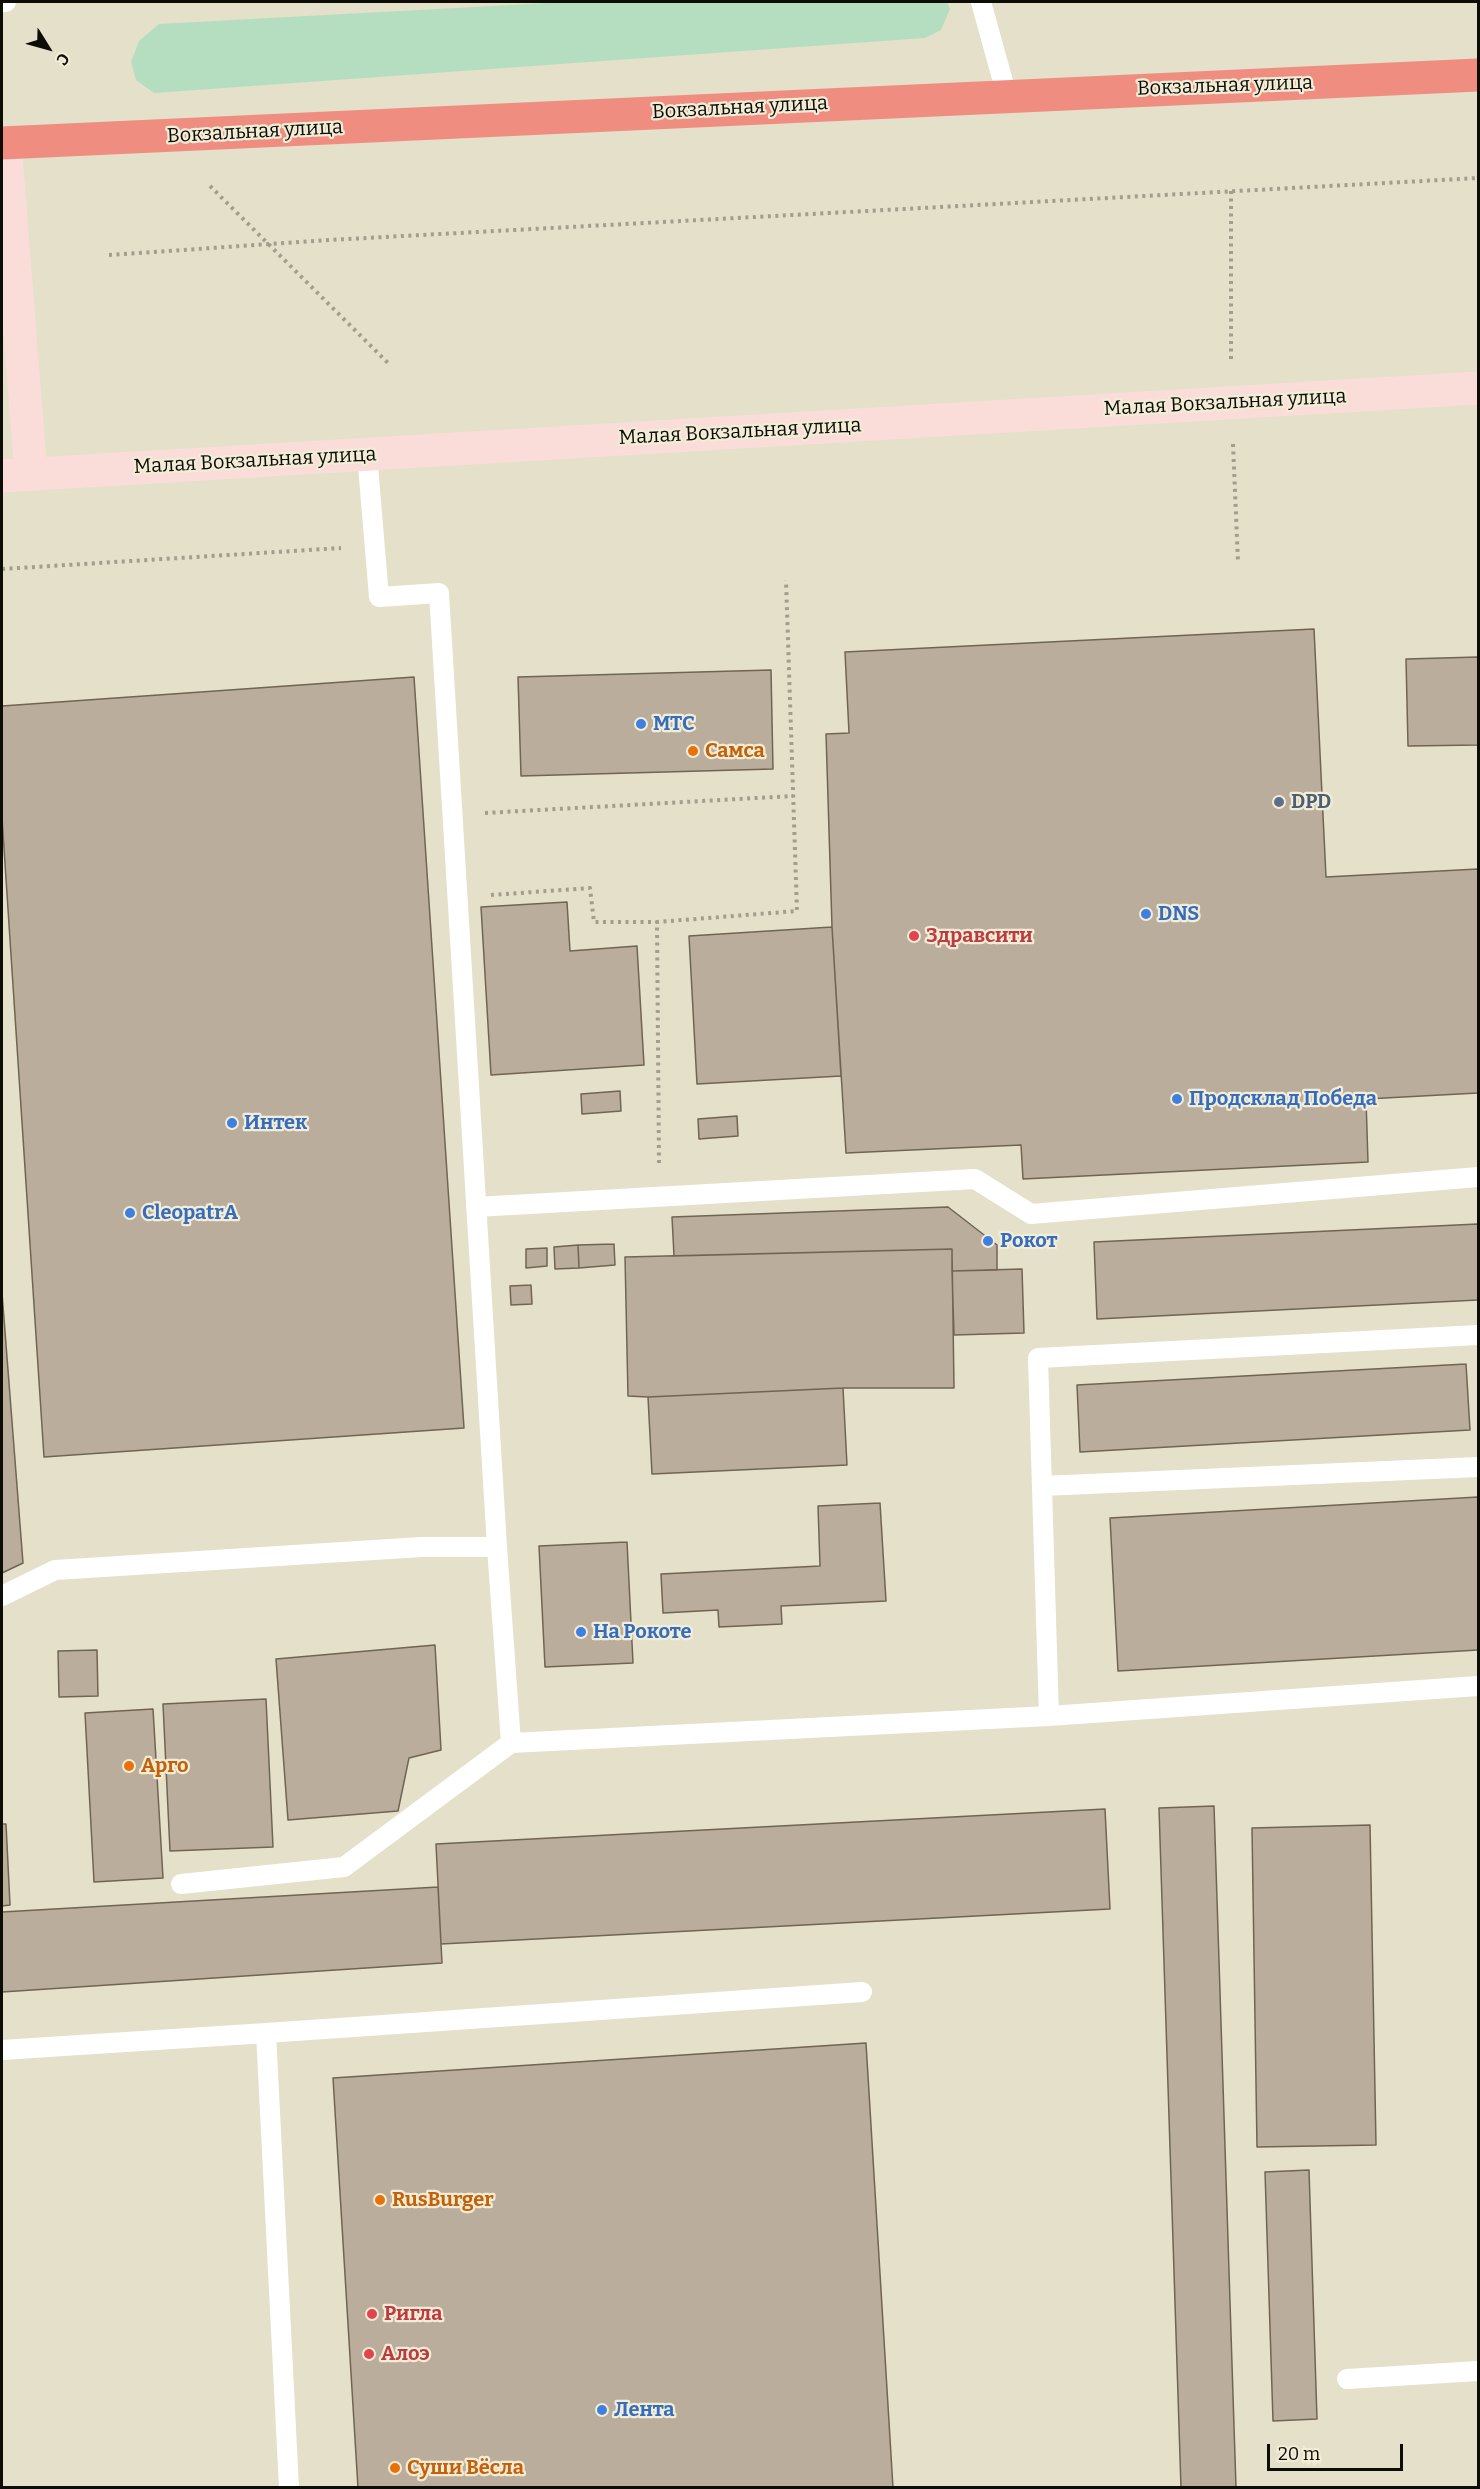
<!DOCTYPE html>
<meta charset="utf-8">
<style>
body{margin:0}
#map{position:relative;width:1480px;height:2489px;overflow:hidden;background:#e4e0ca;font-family:Bitter,serif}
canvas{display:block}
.frame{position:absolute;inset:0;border:3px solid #0e0c06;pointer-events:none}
.north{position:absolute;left:18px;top:18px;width:60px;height:60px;-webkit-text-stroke:4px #f2edd7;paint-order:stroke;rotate:127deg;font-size:16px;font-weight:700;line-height:24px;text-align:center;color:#0e0c06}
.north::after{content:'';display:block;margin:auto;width:21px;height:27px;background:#0e0c06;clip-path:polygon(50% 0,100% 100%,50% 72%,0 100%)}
.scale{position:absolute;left:1267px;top:2444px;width:136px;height:27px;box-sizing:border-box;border:3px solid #0e0c06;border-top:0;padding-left:8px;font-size:18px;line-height:21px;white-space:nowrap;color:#0e0c06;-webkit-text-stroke:4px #f2edd7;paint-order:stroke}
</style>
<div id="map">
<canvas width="1480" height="2489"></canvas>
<div class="frame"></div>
<div class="north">С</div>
<div class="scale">20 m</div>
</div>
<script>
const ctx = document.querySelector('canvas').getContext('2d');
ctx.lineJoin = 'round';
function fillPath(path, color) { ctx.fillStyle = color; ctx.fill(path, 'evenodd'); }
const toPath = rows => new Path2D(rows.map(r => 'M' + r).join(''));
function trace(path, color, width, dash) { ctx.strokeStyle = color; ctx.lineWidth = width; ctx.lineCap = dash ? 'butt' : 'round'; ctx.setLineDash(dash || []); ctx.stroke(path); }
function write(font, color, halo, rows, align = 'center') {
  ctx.font = font + ' Bitter,serif'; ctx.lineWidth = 4.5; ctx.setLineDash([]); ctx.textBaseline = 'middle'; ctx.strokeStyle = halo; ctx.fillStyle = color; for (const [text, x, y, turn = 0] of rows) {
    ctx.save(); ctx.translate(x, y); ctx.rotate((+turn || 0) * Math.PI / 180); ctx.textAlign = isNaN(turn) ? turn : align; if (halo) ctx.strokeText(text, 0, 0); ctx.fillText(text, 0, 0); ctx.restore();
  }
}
const green = toPath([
 [566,2,947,2,950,9,941,30,925,38,154,93,136,80,131,62,139,41,159,24]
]);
const building = toPath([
 [1314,629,1326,877,1478,869,1478,1093,1366,1099,1368,1162,1023,1179,1021,1145,846,1153,832,927,826,734,849,733,845,652,1314,629],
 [1478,657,1478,745,1408,746,1406,659,1478,657],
 [771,670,773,769,521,776,518,677,771,670],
 [414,677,464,1428,44,1457,2,818,2,706,414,677],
 [567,902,570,951,637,946,644,1065,491,1075,481,907,567,902],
 [832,927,841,1076,697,1084,689,936,832,927],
 [620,1091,621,1111,582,1114,581,1094,620,1091],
 [737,1116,738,1136,699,1139,698,1119,737,1116],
 [948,1207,997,1245,997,1270,952,1271,952,1249,674,1256,672,1217,948,1207],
 [1478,1224,1478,1300,1097,1319,1094,1242,1478,1224],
 [614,1244,615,1265,579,1268,578,1245,614,1244],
 [578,1245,579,1268,555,1269,554,1247,578,1245],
 [547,1248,547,1266,526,1268,526,1249,547,1248],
 [952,1249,954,1388,843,1388,648,1397,628,1396,625,1257,952,1249],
 [1022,1269,1024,1333,954,1335,952,1271,1022,1269],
 [531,1285,532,1304,511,1305,510,1286,531,1285],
 [2,1293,23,1563,2,1573,2,1293],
 [1466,1364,1470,1430,1080,1452,1077,1385,1466,1364],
 [843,1388,847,1465,652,1474,648,1397,843,1388],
 [1478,1497,1478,1650,1118,1671,1110,1518,1478,1497],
 [880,1503,886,1601,781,1606,782,1624,719,1627,718,1610,663,1613,661,1574,820,1566,818,1506,880,1503],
 [627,1542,633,1663,545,1667,539,1546,627,1542],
 [435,1645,441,1750,409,1758,398,1811,288,1820,276,1659,435,1645],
 [97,1650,98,1696,59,1697,58,1651,97,1650],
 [266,1699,273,1847,170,1851,163,1704,266,1699],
 [153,1709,163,1878,94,1882,85,1713,153,1709],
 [1214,1806,1236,2488,1181,2488,1159,1808,1214,1806],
 [1105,1809,1110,1909,441,1944,436,1844,1105,1809],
 [2,1824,6,1824,10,1905,2,1906,2,1824],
 [1370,1825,1376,2145,1257,2147,1252,1828,1370,1825],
 [438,1887,442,1963,2,1992,2,1912,438,1887],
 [866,2043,893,2488,358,2488,333,2078,866,2043],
 [1309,2170,1317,2419,1273,2421,1265,2172,1309,2170]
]);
const path = toPath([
 [210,186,390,365],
 [1231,191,1231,362],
 [109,255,329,240,1478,178],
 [1233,444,1238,562],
 [2,569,341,548],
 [485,813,793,796],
 [491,895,590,888,594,922,657,922],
 [659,1163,657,922,797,911,786,580]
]);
const lane = toPath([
 [2,2,6,2],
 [981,2,1007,96],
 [476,1207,975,1179,1031,1214,1478,1177],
 [1042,1486,1478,1467],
 [497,1547,511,1743,1049,1716,1478,1686],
 [2,1596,55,1570,422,1547,497,1547,439,593,379,597,367,454],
 [1049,1716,1038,1358,1478,1335],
 [181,1884,344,1867,511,1743],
 [266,2033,862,1992],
 [2,2050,266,2033,289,2488],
 [1347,2379,1478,2371]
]);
const secondary = toPath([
 [5,143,31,474],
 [2,476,1478,388]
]);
const highway = toPath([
 [2,143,1478,75]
]);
const markers = [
 [641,724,6,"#3f7fe0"],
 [693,751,6,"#e8710a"],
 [1279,802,6,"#5c6f8a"],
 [1146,914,6,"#3f7fe0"],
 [914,936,6,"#e0444e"],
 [1177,1099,6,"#3f7fe0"],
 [232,1123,6,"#3f7fe0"],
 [130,1213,6,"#3f7fe0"],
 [988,1241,6,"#3f7fe0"],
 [581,1632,6,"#3f7fe0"],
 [129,1766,6,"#e8710a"],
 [380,2200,6,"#e8710a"],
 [372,2314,6,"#e0444e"],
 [369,2354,6,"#e0444e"],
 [602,2410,6,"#3f7fe0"],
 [395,2468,6,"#e8710a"]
];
const streetNames = [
 ["Вокзальная улица",1225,86,-2],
 ["Вокзальная улица",740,108,-3],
 ["Вокзальная улица",255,132,-3],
 ["Малая Вокзальная улица",1225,403,-3],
 ["Малая Вокзальная улица",740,432,-3],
 ["Малая Вокзальная улица",255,461,-3]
];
const shopNames = [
 ["МТС",653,724],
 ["DNS",1158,914],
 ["Продсклад Победа",1189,1099],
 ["Интек",244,1123],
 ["CleopatrA",142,1213],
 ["Рокот",1000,1241],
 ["На Рокоте",593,1632],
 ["Лента",614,2410]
];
const foodNames = [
 ["Самса",705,751],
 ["Арго",141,1766],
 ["RusBurger",392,2200],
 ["Суши Вёсла",407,2468]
];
const serviceNames = [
 ["DPD",1291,802]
];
const healthNames = [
 ["Здравсити",926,936],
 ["Ригла",384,2314],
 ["Алоэ",381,2354]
];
fillPath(green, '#b5dec1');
fillPath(building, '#baad9b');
trace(building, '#706453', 1.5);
trace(path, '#a29e8d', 4, [3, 4.5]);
trace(lane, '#fff', 20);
trace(secondary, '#faddd9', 33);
trace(highway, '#ef8e80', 33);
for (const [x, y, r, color] of markers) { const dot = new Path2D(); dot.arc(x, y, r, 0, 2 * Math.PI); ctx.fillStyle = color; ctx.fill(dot); trace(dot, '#f2edd7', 2); }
write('20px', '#0e0c06', '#f2edd7', streetNames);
write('bold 20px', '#366cbe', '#f2edd7', shopNames, 'left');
write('bold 20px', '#c56008', '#f2edd7', foodNames, 'left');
write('bold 20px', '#4e5e75', '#f2edd7', serviceNames, 'left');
write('bold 20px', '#be3a42', '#f2edd7', healthNames, 'left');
</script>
